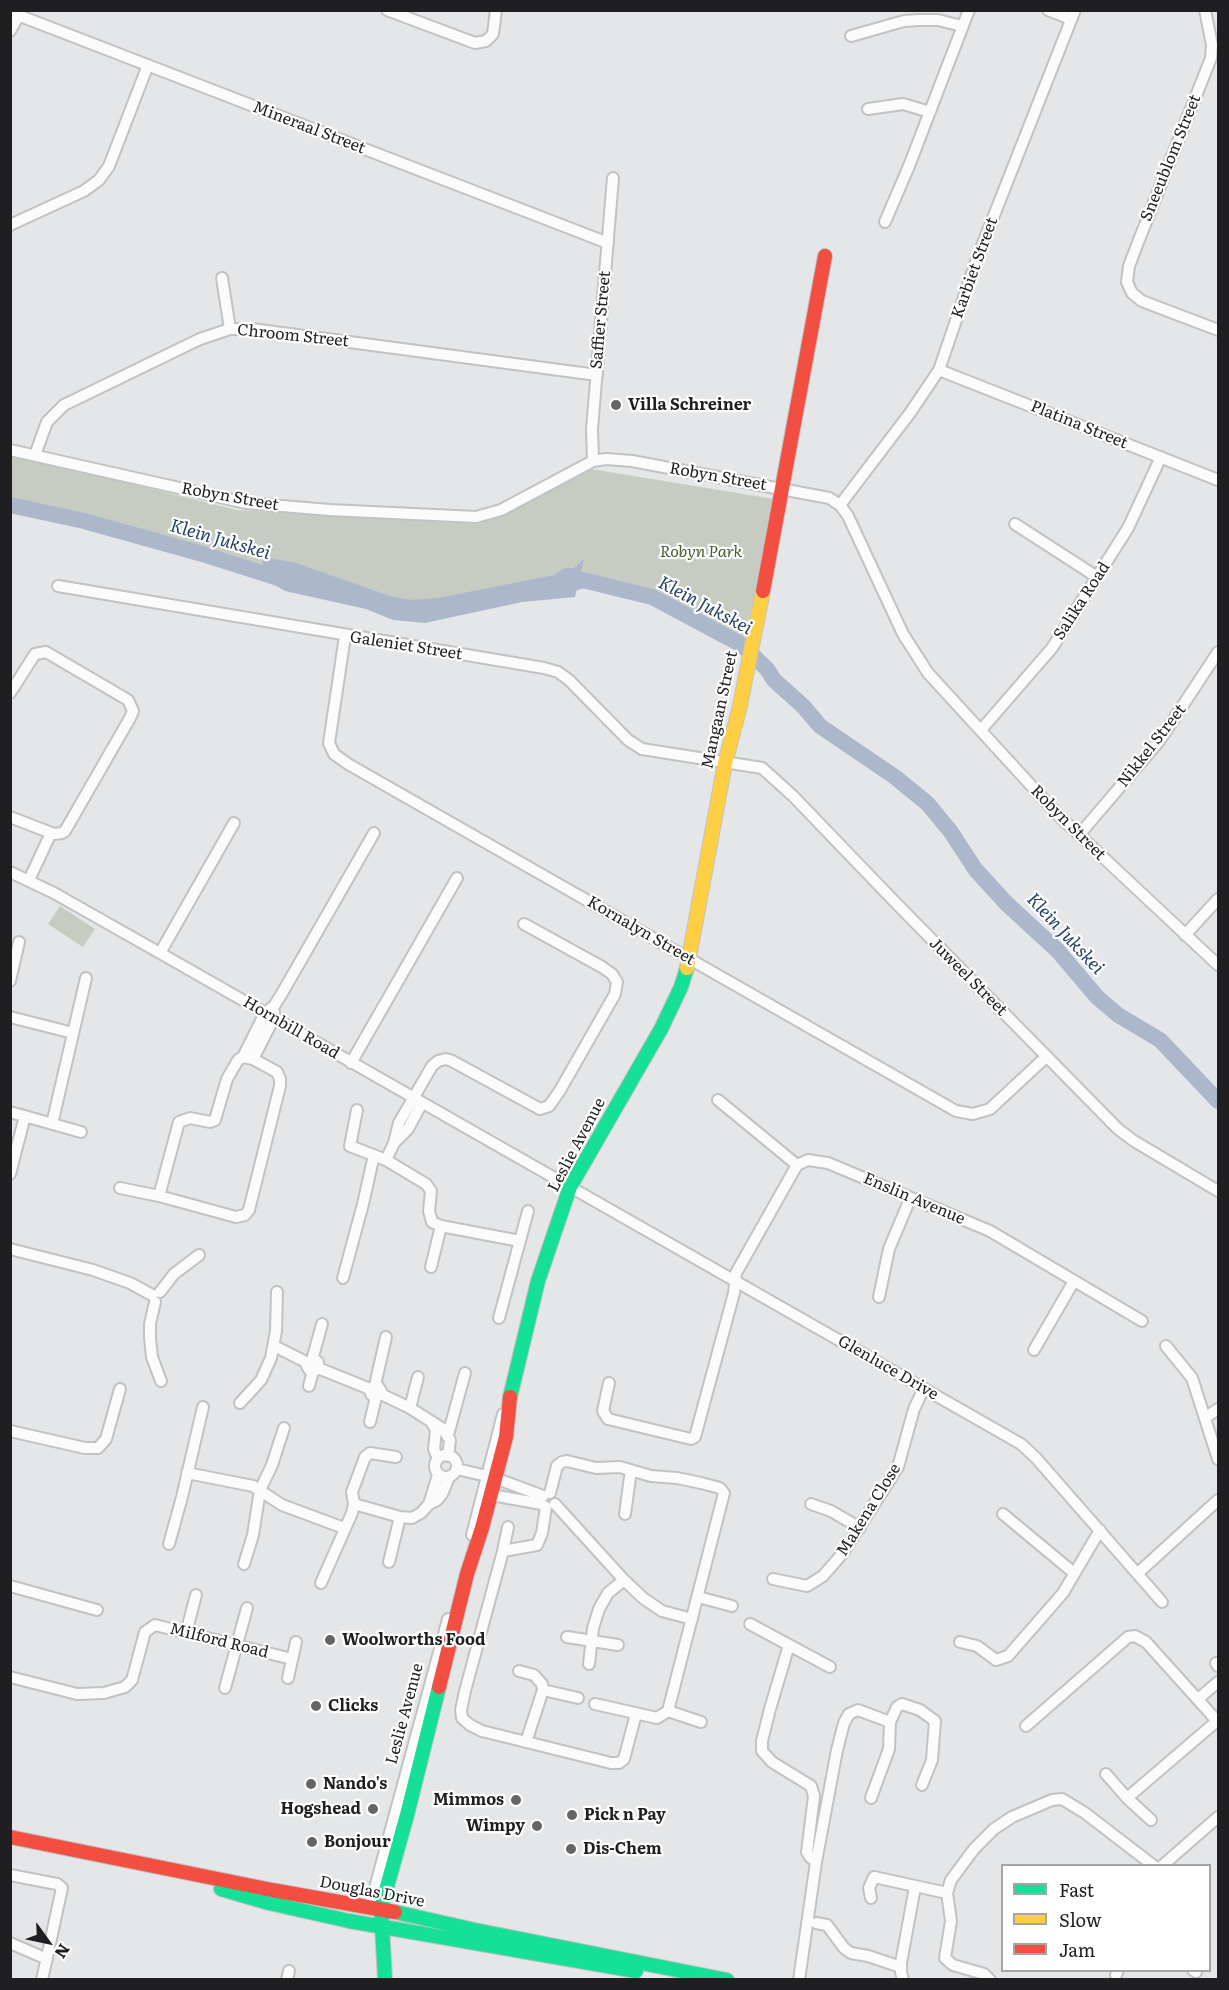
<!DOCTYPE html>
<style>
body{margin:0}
#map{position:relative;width:1229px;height:1990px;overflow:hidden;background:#e5e6e7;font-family:Literata,serif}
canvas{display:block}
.frame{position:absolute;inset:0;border:12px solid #1f1f21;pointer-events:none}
.legend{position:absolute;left:1001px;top:1864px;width:210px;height:108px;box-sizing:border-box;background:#fff;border:2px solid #a5a5a6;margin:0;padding:8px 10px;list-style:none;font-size:18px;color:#1f1f21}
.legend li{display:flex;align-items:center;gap:12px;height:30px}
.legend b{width:30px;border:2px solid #a5a5a6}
.north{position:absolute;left:18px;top:1912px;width:60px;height:60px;-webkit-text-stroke:4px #fff;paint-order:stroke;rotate:123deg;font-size:16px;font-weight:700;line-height:24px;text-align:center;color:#1f1f21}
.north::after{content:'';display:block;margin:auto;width:21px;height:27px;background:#1f1f21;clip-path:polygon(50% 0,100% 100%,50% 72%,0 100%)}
</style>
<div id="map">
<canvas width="1229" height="1990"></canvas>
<div class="frame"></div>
<ul class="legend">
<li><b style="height:8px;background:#16e098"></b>Fast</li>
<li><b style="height:8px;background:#ffcf43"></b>Slow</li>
<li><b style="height:8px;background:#f24e42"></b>Jam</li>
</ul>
<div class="north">N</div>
</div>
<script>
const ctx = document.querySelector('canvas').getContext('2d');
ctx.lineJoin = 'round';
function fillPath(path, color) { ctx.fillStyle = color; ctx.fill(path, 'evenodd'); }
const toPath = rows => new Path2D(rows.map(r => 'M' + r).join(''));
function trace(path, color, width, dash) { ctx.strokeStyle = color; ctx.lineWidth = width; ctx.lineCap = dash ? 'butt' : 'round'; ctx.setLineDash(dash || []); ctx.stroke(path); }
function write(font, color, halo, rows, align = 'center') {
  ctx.font = font + ' Literata,serif'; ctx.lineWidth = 4.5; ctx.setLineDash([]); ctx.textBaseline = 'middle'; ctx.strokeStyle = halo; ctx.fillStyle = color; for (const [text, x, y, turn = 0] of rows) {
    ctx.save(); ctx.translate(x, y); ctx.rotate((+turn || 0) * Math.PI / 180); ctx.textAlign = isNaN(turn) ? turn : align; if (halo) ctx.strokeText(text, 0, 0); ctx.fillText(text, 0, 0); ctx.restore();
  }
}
const green = toPath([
 [10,454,237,510,479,524,591,469,780,500,742,645,652,597,583,580,555,590,419,612,276,576,84,521,11,505],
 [60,906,95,929,83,947,48,924]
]);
const water = toPath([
 [269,558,296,563,393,597,412,600,438,598,554,575,565,568,574,568,584,559,575,597,522,602,425,623,393,620,366,609,285,591,268,581,262,561]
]);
const river = toPath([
 [10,505,84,521,199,553,284,580],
 [559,588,583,580,652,597,742,645,767,669,774,680,803,706,820,726,895,777,928,804,951,832,975,869,1006,903,1058,951,1097,997,1118,1015,1160,1040,1218,1101]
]);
const street = toPath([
 [387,10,475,43,486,41,493,34,496,10],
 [1048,10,1071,19],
 [1205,10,1212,45,1211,58,1137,245,1129,266,1127,282,1132,293,1142,301,1218,330],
 [10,12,608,243],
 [10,31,19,15],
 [851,36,904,21,919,20,938,20,962,26],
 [868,109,903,104,930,112],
 [885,222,909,166,969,10],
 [10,225,84,191,99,180,109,166,148,65],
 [222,278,230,329],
 [939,370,1218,480],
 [10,450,246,503,330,510,476,517,501,510,593,461,606,459,632,461,829,498,840,505,848,516,903,634,928,673,1059,816,1218,965],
 [35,455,47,422,64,405,200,339,230,329,252,329,597,375],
 [593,461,592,429,613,178],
 [840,505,910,413,939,370,978,256,1075,10],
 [1015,524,1097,577],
 [58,586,544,668,558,672,569,680,628,740,642,749,762,768,793,796,893,900,1118,1129,1134,1141,1218,1191],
 [345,636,329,743,334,754,348,764,956,1111,973,1114,990,1109,1046,1057],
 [10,693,35,654,46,652,128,700,133,711,130,718,65,831,62,833,54,834,10,817],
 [981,730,1052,648,1128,528,1161,457],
 [1079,835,1160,740,1218,652],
 [10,872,54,893,160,953,1021,1444,1036,1458,1162,1602],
 [29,880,51,833],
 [1185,935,1218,899],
 [160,953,234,823],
 [10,981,19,942],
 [10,1017,73,1033],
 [243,1057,265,1013,274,1006,281,995,374,833],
 [253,1059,274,1018,274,1012],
 [351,1063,457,878],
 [718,1100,797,1165],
 [357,1110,350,1146,386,1160,426,1184,431,1191,429,1211,432,1222,441,1226,520,1241],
 [10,1112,81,1132],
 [52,1124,86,978],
 [394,1143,408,1129,422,1103],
 [386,1160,394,1143,399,1123,432,1066,438,1061,446,1059,452,1061,540,1109,549,1106,559,1092,615,994,617,982,612,974,602,967,524,924],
 [10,1174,25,1116],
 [120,1188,159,1196,236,1217,245,1215,249,1210,280,1086,280,1079,277,1072,253,1059,243,1057,238,1060,227,1079,215,1120,210,1122,190,1118,179,1122,159,1196],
 [10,1249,93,1270,130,1283,152,1295],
 [431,1267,441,1226],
 [343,1278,363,1204,374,1155],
 [160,1292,174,1274,199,1255],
 [879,1297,889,1249,910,1199],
 [155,1302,150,1324,150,1338,152,1357,161,1381],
 [499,1318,528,1211],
 [274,1346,308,1363],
 [1166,1346,1192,1378,1218,1459],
 [1034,1350,1074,1281],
 [312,1360,322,1324],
 [318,1368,318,1362,315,1360,308,1363,307,1366,310,1371,316,1370,318,1368,370,1389],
 [609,1383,603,1411,608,1419,691,1439,695,1437,734,1293,736,1273,797,1165,808,1160,828,1163,990,1231,1142,1321],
 [375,1385,386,1337],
 [309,1386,313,1371],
 [381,1394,373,1396,371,1394,370,1389,378,1386,381,1391,381,1394,410,1408,443,1429,450,1440,448,1456],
 [240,1403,261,1380,271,1358,276,1331,277,1292],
 [410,1408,418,1377],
 [1206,1417,1218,1409],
 [370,1422,376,1397],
 [432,1423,436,1430,434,1449,438,1459],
 [10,1431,85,1448,98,1448,106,1439,120,1389],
 [448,1435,465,1373],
 '435 1466a11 11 0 1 1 22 0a11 11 0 1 1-22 0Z',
 [457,1469,495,1478,543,1496],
 [187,1473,253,1486,282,1505,344,1528],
 [550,1493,557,1466,562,1462,567,1461,596,1468,620,1467,651,1476,677,1478,701,1483,720,1488,724,1493,668,1711,657,1718,595,1704],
 [486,1494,542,1504],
 [354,1504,400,1517,412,1518,421,1513,429,1504,437,1500,442,1494,449,1477],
 [429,1504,438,1475],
 [555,1504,624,1580,643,1598,662,1611,692,1619],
 [811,1504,831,1511,860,1528],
 [546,1507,542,1533,537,1545,503,1551,465,1691,461,1710,462,1718,470,1725,482,1731,611,1763,619,1763,624,1759,636,1714],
 [625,1514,631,1470],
 [1003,1514,1074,1573],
 [472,1535,503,1414],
 [169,1544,182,1497,203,1407],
 [503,1551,508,1527],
 [389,1562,400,1517],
 [244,1564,253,1535,260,1490,272,1465,284,1428],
 [1138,1573,1218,1500],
 [773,1579,807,1586,823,1576,842,1554,898,1467,914,1409,924,1388],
 [321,1583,352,1513,354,1504,352,1492,365,1457,370,1453,396,1457],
 [10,1586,97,1610],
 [698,1597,732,1606],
 [750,1624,789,1645,770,1709,762,1741,762,1751,772,1762,811,1786,814,1796,807,1852,810,1857,816,1862],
 [186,1633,196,1595],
 [567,1637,618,1645],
 [960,1642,977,1646,996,1660,1008,1656,1063,1593,1100,1530],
 [789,1645,830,1667],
 [1216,1663,1218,1666],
 [589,1664,593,1628,599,1609,608,1593,624,1580],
 [519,1671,534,1675,542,1684,543,1690,578,1698],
 [10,1677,77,1694,104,1693,125,1687,132,1680,145,1632,155,1625,292,1659],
 [288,1678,296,1642],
 [225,1688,247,1608],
 [1198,1699,1218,1682],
 [668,1711,701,1722],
 [1026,1726,1120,1644,1128,1637,1135,1636,1146,1642,1218,1722],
 [526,1742,543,1690],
 [1106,1774,1127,1798],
 [871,1798,889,1749,890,1722,897,1707,902,1704,920,1710,935,1721,932,1760,922,1785],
 [1151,1820,1127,1798,1217,1721],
 [1162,1866,1218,1817],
 [10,1875,57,1884,62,1888,42,1980],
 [871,1898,869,1888,874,1877,947,1893],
 [370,1906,448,1619],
 [816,1923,827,1925,844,1948,851,1953,868,1956,901,1967],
 [10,1943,47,1959],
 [1193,1970,1196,1972],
 [1116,1975,1118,1970],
 [287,1980,289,1971],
 [799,1980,816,1862,837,1750,844,1723,849,1714,858,1710,890,1722],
 [903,1980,901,1972,901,1963,915,1887],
 [990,1980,984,1974,953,1965,945,1958,951,1921,947,1893,951,1880,974,1849,994,1829,1012,1817,1052,1800,1062,1799,1085,1813,1154,1866]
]);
const fast = toPath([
 [510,1397,538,1281,570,1187,661,1029,681,987,687,968],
 [221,1889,269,1903,349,1921,636,1971],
 [395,1912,475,1930,727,1980],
 [385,1980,381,1908,407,1815,439,1687]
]);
const slow = toPath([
 [687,968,725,763,739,710,763,591]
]);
const jam = toPath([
 [763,591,825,256],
 [439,1687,467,1574,482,1528,506,1437,510,1397],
 [10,1837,272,1890,395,1912]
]);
const markers = [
 [616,405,6,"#646566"],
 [330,1640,6,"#646566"],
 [316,1706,6,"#646566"],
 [311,1784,6,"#646566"],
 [516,1800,6,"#646566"],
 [373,1809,6,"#646566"],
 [572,1815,6,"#646566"],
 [537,1826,6,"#646566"],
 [312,1842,6,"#646566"],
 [571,1849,6,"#646566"]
];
const streetNames = [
 ["Mineraal Street",309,128,21],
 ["Sneeublom Street",1171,158,-68],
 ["Karbiet Street",975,268,-70],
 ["Saffier Street",601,320,-85],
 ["Chroom Street",293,336,6],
 ["Platina Street",1079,425,22],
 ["Robyn Street",718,477,10],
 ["Robyn Street",230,497,10],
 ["Salika Road",1082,601,-57],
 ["Galeniet Street",406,646,9],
 ["Mangaan Street",720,710,-78],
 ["Nikkel Street",1152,746,-52],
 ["Robyn Street",1068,823,45],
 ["Kornalyn Street",641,931,30],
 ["Juweel Street",968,977,45],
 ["Hornbill Road",291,1028,30],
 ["Leslie Avenue",577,1145,-62],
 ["Enslin Avenue",914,1199,23],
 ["Glenluce Drive",888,1368,30],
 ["Makena Close",869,1510,-58],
 ["Milford Road",219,1641,14],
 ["Leslie Avenue",405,1714,-75],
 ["Douglas Drive",372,1892,11]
];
const poiNames = [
 ["Villa Schreiner",628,405],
 ["Woolworths Food",342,1640],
 ["Clicks",328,1706],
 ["Nando's",323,1784],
 ["Mimmos",504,1800,"right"],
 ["Hogshead",361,1809,"right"],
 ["Pick n Pay",584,1815],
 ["Wimpy",525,1826,"right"],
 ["Bonjour",324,1842],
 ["Dis-Chem",583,1849]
];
const parkNames = [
 ["Robyn Park",701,552]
];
const waterNames = [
 ["Klein Jukskei",220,540,16],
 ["Klein Jukskei",705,606,28],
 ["Klein Jukskei",1065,934,47]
];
fillPath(green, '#c6ccc2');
fillPath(water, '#abb8cb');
trace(river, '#abb8cb', 16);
trace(street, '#c1c2c3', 14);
trace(fast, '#c1c2c3', 16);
trace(slow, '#c1c2c3', 16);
trace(jam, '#c1c2c3', 16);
trace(street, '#fbfbfb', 10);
trace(fast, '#16e098', 14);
trace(slow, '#ffcf43', 14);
trace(jam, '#f24e42', 14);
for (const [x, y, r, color] of markers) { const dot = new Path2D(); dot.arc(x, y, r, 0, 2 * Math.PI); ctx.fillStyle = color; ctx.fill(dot); trace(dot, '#fff', 2); }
write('16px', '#1f1f21', '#fff', streetNames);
write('bold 16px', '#1f1f21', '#fff', poiNames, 'left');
write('italic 16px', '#465d30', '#fff', parkNames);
write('italic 18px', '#243f64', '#fff', waterNames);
</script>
